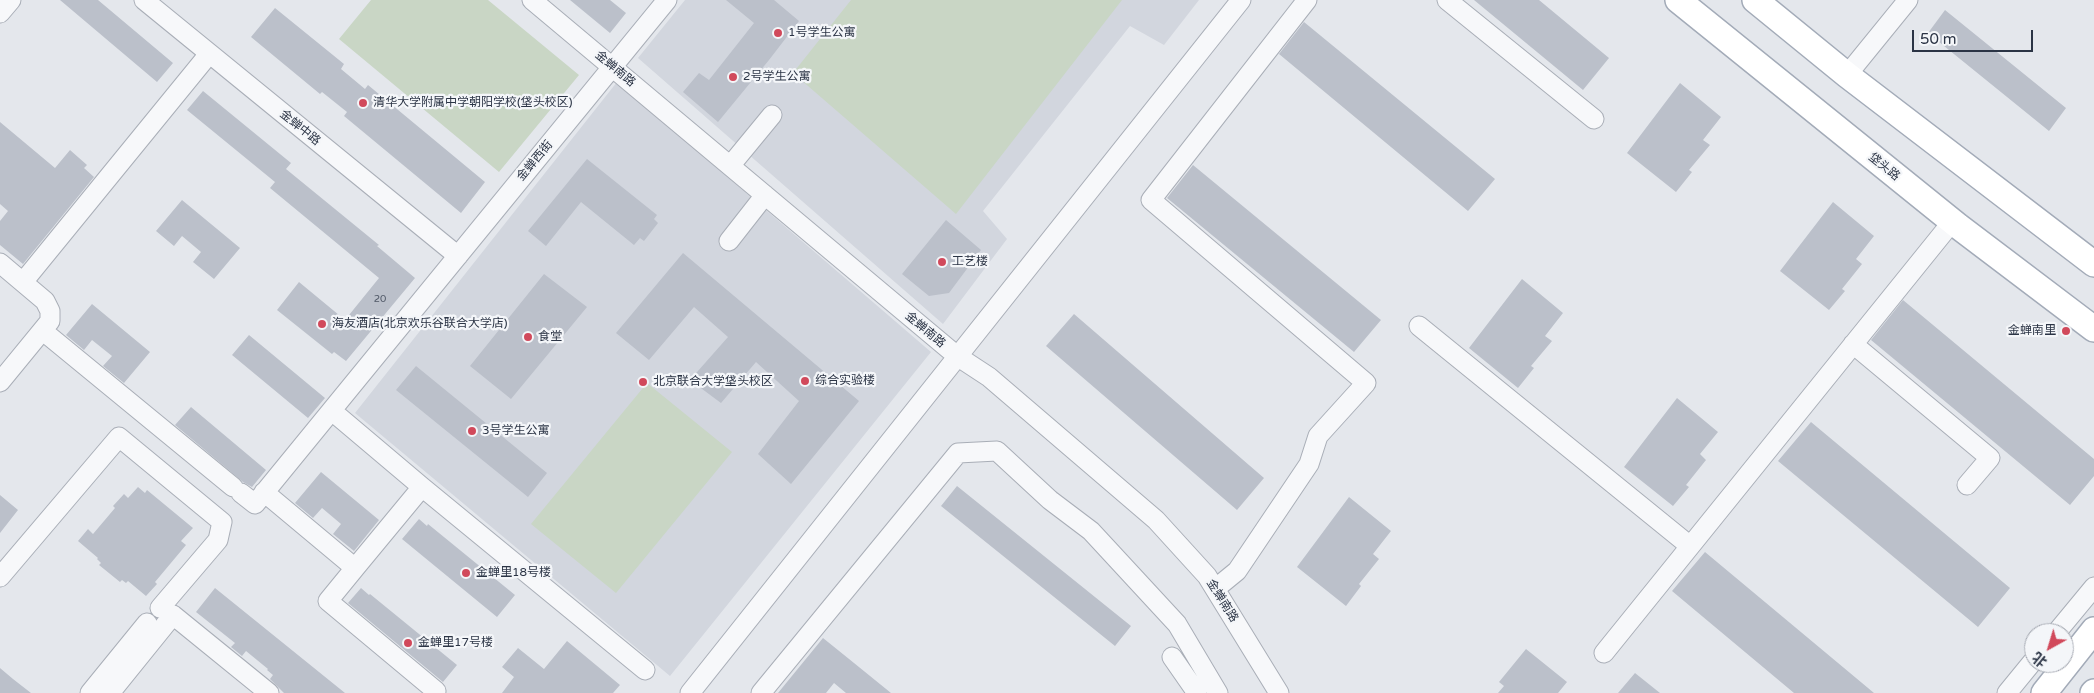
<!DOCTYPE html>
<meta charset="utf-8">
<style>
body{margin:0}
#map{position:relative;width:2094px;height:693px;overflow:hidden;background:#e4e7ec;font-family:"Varela Round","Noto Sans SC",sans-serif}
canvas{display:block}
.north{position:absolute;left:2024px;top:623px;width:50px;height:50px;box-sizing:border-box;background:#f4f6f9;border:1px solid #a4a8b1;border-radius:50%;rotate:219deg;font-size:14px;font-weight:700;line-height:20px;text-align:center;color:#2b3445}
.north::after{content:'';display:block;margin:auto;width:18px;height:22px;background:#d1495b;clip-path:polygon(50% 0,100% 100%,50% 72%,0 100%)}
.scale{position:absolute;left:1912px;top:30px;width:121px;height:22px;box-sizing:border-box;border:2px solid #2b3445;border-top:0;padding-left:6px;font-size:15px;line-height:18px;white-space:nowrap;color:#2b3445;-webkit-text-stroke:4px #f4f6f9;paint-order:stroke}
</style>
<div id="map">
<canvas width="2094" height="693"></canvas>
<div class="north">北</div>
<div class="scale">50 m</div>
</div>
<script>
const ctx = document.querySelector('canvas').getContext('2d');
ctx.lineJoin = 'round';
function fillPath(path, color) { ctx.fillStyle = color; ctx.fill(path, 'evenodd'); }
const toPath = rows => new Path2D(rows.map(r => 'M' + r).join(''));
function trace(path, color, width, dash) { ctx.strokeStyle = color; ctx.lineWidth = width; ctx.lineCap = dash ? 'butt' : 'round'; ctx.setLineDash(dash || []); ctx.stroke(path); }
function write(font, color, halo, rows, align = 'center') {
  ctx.font = font + ' "Varela Round","Noto Sans SC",sans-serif'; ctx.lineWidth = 4.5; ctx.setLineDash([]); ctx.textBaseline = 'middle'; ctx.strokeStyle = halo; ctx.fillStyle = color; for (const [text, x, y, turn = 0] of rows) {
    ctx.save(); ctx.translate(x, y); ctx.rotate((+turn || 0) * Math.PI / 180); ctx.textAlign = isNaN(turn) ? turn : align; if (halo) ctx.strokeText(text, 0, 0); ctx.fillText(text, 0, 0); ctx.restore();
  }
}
const built = toPath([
 [685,0,1199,0,1164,45,1130,26,983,211,1007,239,943,324,638,58],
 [617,82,931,352,670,676,355,413]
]);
const green = toPath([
 [371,0,488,0,579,75,499,172,339,39],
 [851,0,1122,0,956,214,793,73],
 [647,383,732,452,616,593,531,524]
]);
const building = toPath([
 [60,0,98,0,173,63,157,82],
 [570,0,610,0,626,13,610,33],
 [726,0,774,0,799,21,769,60,718,122,683,92,699,73,709,80,754,23],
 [1474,0,1539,0,1609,58,1583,90],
 [275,8,344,64,341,69,365,89,368,85,485,182,461,213,344,116,347,112,322,92,320,94,251,37],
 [1945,10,2066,108,2049,131,1928,33],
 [1304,22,1495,179,1468,211,1279,54],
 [1680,83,1721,117,1703,140,1710,145,1689,170,1692,172,1676,192,1627,153],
 [203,91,291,163,286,169,379,245,377,246,415,278,346,361,334,352,332,354,277,310,299,282,345,320,379,278,270,188,275,182,187,110],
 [0,122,55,168,70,150,87,165,84,168,94,177,23,264,0,245,0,221,8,211,0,204],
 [587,159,657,215,654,219,658,223,644,241,640,238,634,245,581,202,546,246,528,231],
 [1193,165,1381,320,1354,352,1167,198],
 [182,200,240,248,214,279,193,262,201,252,182,236,174,246,156,231],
 [1833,202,1874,236,1856,259,1862,264,1842,289,1845,291,1829,310,1780,271],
 [946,220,981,250,949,293,929,296,902,274],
 [683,253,859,401,791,484,758,454,799,401,756,362,721,403,690,380,728,337,694,307,649,360,616,333],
 [544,274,587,307,511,399,470,366],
 [1522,279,1563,313,1545,336,1552,341,1531,366,1534,368,1518,388,1469,348],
 [1903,300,2094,459,2094,476,2070,505,1871,340],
 [92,304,150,352,124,383,103,366,112,356,92,340,84,350,66,335],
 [1074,314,1264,478,1237,510,1046,346],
 [249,335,325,398,308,418,232,355],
 [416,366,547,473,528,497,396,390],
 [1677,398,1718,432,1700,454,1706,460,1686,485,1689,487,1673,506,1624,467],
 [191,407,266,470,252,487,243,482,175,425],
 [1811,422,2010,588,1978,627,1778,461],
 [321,472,379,520,354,551,333,534,341,524,322,508,313,518,295,503],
 [957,486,1131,626,1115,646,941,506],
 [138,487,145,493,147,490,193,528,181,541,186,545,155,582,157,584,146,596,128,581,126,583,122,580,120,582,99,565,101,563,97,559,98,558,78,541,88,529,93,534,115,508,113,506,124,494,128,498],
 [0,495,18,510,0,533],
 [1349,497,1391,531,1373,554,1379,559,1359,584,1361,586,1346,606,1297,567],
 [419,519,427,526,428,524,515,595,497,617,402,539],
 [1705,552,1874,693,1794,693,1672,591],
 [215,588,345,693,284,693,270,679,273,675,267,670,268,669,246,651,242,656,231,647,235,643,196,612],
 [361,588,369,595,370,594,457,665,443,682,348,603],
 [823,638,854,663,891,693,846,693,834,683,826,693,778,693],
 [567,641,620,685,613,693,502,693,514,677,502,667,518,648,544,669],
 [1526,649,1567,682,1558,693,1498,693,1504,686,1499,682],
 [0,668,13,679,31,693,0,693],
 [1635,673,1660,693,1618,693]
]);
const minor = toPath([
 [144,0,458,256],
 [532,0,957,356,989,377,1156,520,1207,576,1279,693],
 [1447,0,1594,119],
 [0,13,11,0],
 [1847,75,1908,0],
 [730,166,772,115],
 [729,241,765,195],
 [0,263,45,301,50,311,50,321,0,382],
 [23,282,209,54],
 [1419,326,1690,546],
 [43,331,233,487],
 [1853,344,1990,458,1967,485],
 [332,411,422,487,645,670],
 [264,492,355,568,422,487],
 [241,493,255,504,667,0],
 [355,568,328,601,436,691],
 [0,577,119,437,222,522,218,540,160,608],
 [1215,589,1237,571,1309,464,1318,436,1366,383,1151,200,1307,0],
 [2056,633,2094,587],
 [1604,653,1952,222],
 [1172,657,1197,693],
 [90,693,147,623],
 [110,693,173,615,269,693],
 [690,693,1241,0],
 [761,693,958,453,997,451,1050,500,1091,531,1177,624,1218,693],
 [2007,693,2034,660]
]);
const major = toPath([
 [1678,0,1958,226,2094,329],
 [1755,0,1847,75,2094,264],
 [2044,693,2094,630],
 [2093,693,2094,692]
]);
const markers = [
 [778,33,5,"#d1495b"],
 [733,77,5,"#d1495b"],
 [363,103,5,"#d1495b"],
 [942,262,5,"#d1495b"],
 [322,324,5,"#d1495b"],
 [2066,331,5,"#d1495b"],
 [528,337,5,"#d1495b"],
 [805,381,5,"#d1495b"],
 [643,382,5,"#d1495b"],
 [472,431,5,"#d1495b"],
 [466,573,5,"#d1495b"],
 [408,643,5,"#d1495b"]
];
const numberNames = [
 ["20",380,299]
];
const poiNames = [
 ["1号学生公寓",788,33],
 ["2号学生公寓",743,77],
 ["清华大学附属中学朝阳学校(垡头校区)",373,103],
 ["工艺楼",952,262],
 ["海友酒店(北京欢乐谷联合大学店)",332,324],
 ["金蝉南里",2056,331,"right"],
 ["食堂",538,337],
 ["综合实验楼",815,381],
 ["北京联合大学垡头校区",653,382],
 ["3号学生公寓",482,431],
 ["金蝉里18号楼",476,573],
 ["金蝉里17号楼",418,643]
];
const streetNames = [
 ["金蝉南路",615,69,40],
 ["金蝉中路",300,128,39],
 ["金蝉西街",535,161,-50],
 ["垡头路",1884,167,39],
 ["金蝉南路",925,330,40],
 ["金蝉南路",1222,601,58]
];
fillPath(built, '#d2d6de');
fillPath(green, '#c9d6c5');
fillPath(building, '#bbc0ca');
trace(minor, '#a9aeb7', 21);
trace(major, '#a3abb8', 28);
trace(minor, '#f7f8fa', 19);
trace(major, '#fff', 25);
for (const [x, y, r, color] of markers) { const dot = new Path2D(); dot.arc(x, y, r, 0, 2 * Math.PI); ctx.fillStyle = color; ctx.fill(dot); trace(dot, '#f4f6f9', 2); }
write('10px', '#4f5766', null, numberNames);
write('12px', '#2b3445', '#f4f6f9', poiNames, 'left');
write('12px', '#2b3445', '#f4f6f9', streetNames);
</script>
